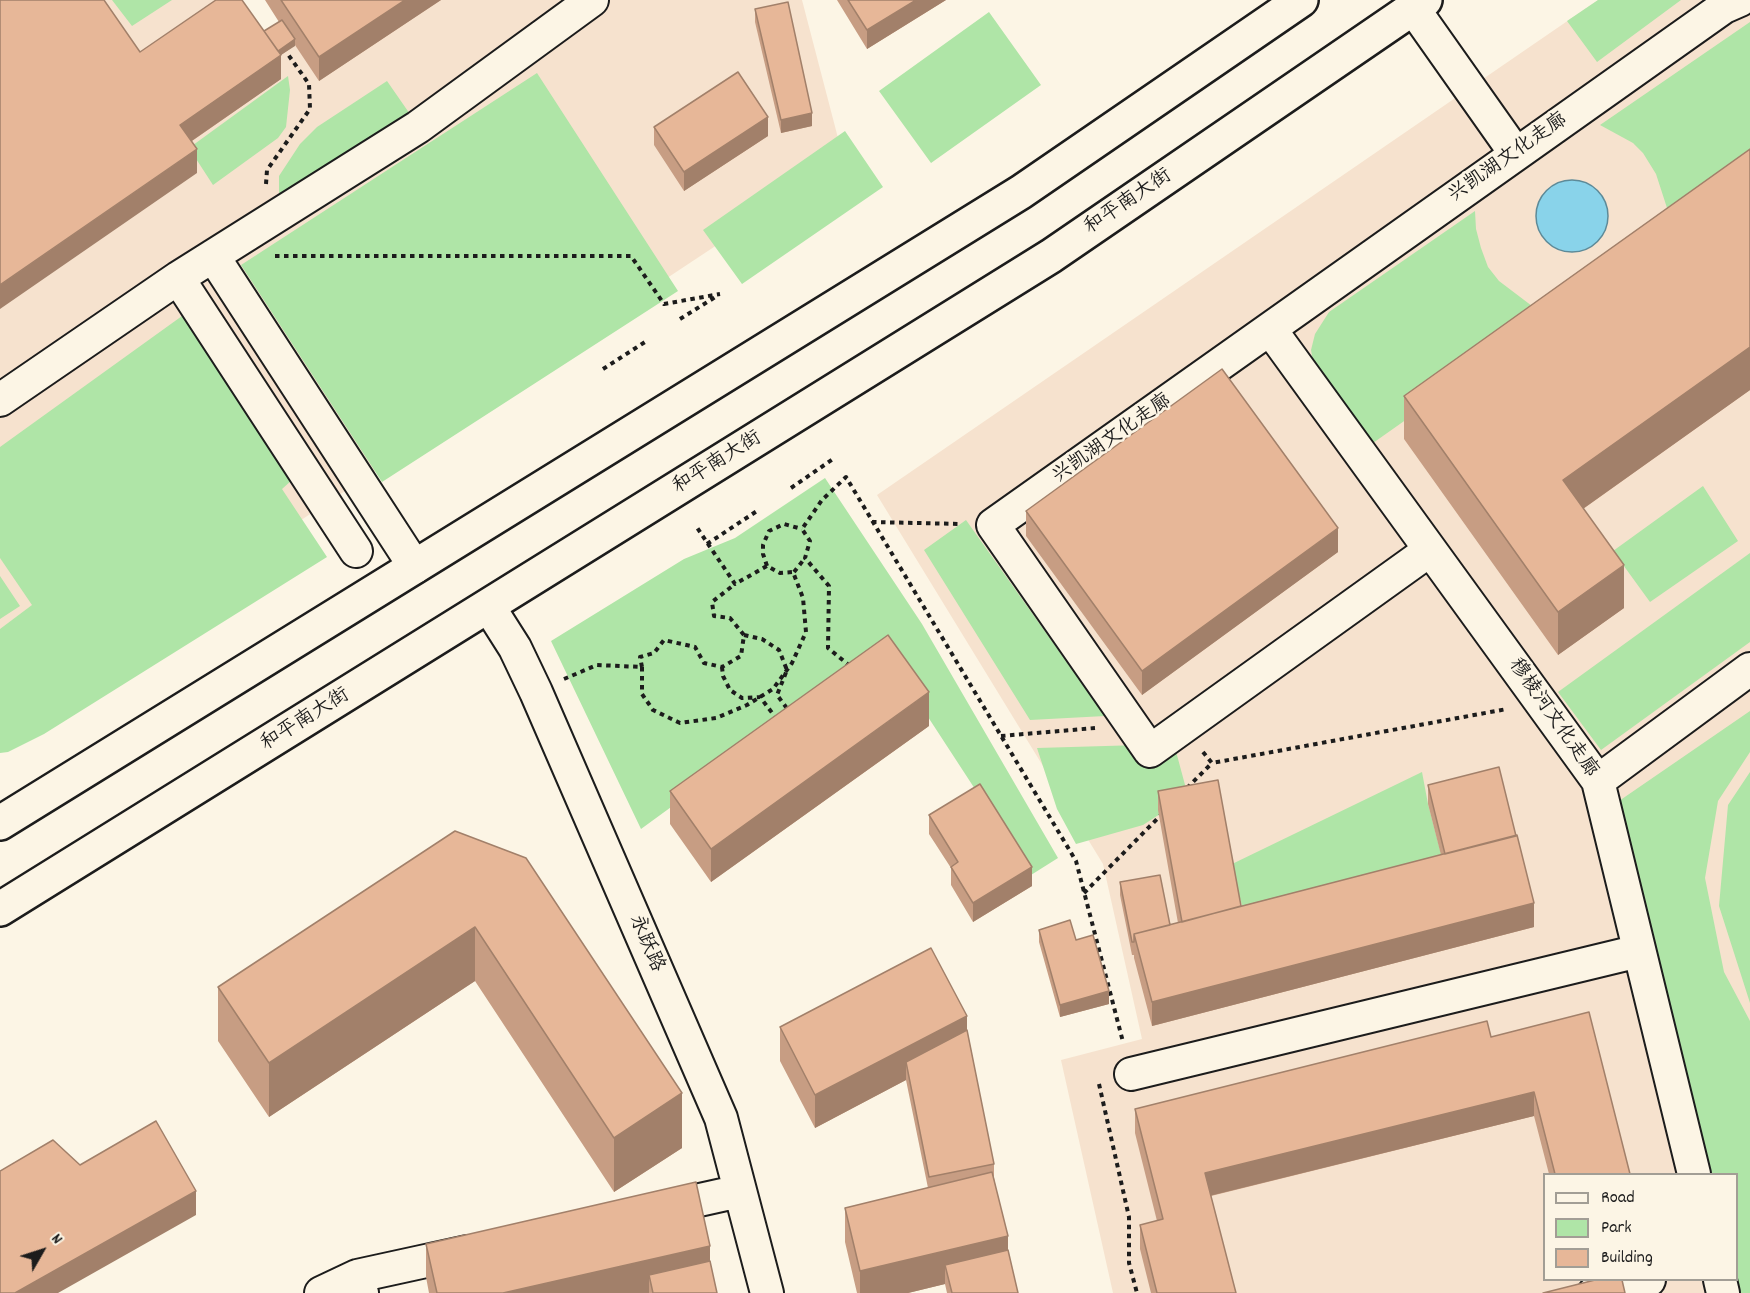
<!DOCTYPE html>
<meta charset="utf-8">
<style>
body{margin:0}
#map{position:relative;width:1750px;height:1293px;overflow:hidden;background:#fcf5e5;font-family:Dekko,sans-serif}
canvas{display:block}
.legend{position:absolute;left:1543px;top:1173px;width:195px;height:108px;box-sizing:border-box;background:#fcf5e5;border:2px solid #a29e95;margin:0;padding:8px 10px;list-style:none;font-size:18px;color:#1c1c1c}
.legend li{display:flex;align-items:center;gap:12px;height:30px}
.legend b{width:30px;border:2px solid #a29e95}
.north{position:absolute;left:12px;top:1221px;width:60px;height:60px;-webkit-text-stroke:4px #fcf5e5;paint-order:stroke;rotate:51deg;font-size:16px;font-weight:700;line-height:24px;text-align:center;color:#1c1c1c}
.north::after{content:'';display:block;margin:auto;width:21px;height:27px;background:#1c1c1c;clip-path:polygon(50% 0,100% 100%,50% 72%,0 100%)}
</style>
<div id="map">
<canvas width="1750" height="1293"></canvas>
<ul class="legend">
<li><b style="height:8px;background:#fcf5e5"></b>Road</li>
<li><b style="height:16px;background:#afe5a7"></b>Park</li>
<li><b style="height:16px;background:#e7b798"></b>Building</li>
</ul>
<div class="north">N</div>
</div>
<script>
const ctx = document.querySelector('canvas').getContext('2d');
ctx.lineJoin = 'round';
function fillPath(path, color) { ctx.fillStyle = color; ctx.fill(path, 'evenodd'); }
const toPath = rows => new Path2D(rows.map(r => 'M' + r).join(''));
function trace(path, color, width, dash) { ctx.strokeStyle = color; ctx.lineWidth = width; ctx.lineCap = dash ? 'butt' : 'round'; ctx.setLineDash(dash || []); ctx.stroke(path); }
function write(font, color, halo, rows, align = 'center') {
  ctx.font = font + ' Dekko,"LXGW WenKai TC",sans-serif'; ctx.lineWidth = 5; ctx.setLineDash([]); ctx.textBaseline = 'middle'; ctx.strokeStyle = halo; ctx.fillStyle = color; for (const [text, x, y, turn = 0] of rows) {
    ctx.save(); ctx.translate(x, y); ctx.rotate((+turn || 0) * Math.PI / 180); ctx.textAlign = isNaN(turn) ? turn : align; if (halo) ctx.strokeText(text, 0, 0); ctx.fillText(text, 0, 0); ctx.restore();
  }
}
const built = toPath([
 [0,0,802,0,844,161,32,698,0,710],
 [1598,0,1750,0,1750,1293,1113,1293,1061,1060,1142,1039,1103,864,877,495],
 [1544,1174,1736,1174,1736,1280,1544,1280]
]);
const green = toPath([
 [112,0,172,0,132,26],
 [1598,0,1681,0,1597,62,1567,21],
 [989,12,1041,85,931,163,879,91],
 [1750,22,1750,179,1668,211,1656,174,1643,153,1633,143,1600,125],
 [537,73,678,291,382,482,241,265],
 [288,76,290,90,286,127,278,138,213,185,189,148],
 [387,81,412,117,279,205,279,176,300,144,317,127],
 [845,131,883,187,742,284,703,230],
 [1475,211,1476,229,1481,248,1488,267,1499,281,1532,306,1560,311,1373,443,1314,367,1311,350,1315,334,1329,312],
 [182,316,292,480,282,489,327,557,44,734,8,752,0,753,0,629,32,605,0,558,0,447],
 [825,478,922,624,1058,858,1031,875,885,651,641,829,551,641,684,559,735,538],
 [1703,486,1738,541,1650,602,1613,551],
 [966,520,1105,716,1030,720,924,550],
 [1750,553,1750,642,1601,750,1558,692],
 [0,576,20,606,0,619],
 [1750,711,1750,752,1718,801,1705,878,1724,972,1750,1021,1750,1293,1736,1293,1733,1280,1736,1280,1736,1174,1708,1174,1619,801],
 [1174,744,1188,796,1143,825,1076,844,1057,809,1037,748],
 [1422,772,1428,804,1447,877,1250,932,1230,865],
 [1750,772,1750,1003,1719,906,1728,805]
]);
const water = toPath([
 '1536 216a36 36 0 1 1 72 0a36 36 0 1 1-72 0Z'
]);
const path = toPath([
 [266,184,267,170,310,109,309,84,287,53],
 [275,256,631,256,664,304,720,294],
 [680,319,717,296],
 [603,369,645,342],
 [791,488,833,459],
 [872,522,962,524],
 [707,544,757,511],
 [767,566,763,554,763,545,769,531,784,524,802,529],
 [794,572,805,558],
 [744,635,762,639,779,650,787,670,777,695,789,711],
 [850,666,828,648,829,586,805,558,810,541,802,529,822,500,846,477,1076,861,1123,1042],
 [642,667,640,657,654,653,664,640,695,647,704,663,722,667,741,656,744,635,730,618,714,616,712,602,735,584],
 [722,667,723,676,730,690,742,698,760,697,776,718],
 [564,679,597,665,642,667,642,694,653,710,680,723,716,718,747,705,773,689,792,663,806,632,803,598,793,572,780,573,767,566,735,584,696,526],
 [1001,736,1095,728],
 [1203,752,1212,763,1507,709],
 [1187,788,1212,763],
 [1084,893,1161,815],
 [1099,1084,1129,1217,1129,1263,1137,1293]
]);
const minor = toPath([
 [251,0,266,22],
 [1413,8,1516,154],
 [213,256,415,567],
 [178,278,356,551],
 [1270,329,1598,781,1694,1174],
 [0,400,178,278,418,127,592,0],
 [1430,550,1150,751,993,525,1724,7,1740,0],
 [489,607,515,648,536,692,721,1118,767,1293],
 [1598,781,1750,669],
 [1131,1074,1639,951],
 [659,1209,740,1191],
 [1720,1280,1723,1293],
 [321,1293,357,1276],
 [362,1293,357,1276,467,1252],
 [1594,1293,1649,1280]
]);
const major = toPath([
 [0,823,1021,192,1301,0],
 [0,909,1051,256,1425,0]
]);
const wall = toPath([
 [265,0,441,0,319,81,295,45,281,55,281,79,192,141,197,173,140,52,264,31,279,22],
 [837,0,946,0,867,49],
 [755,9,812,126,781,133,755,22],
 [654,127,768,136,684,191,654,145],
 [1750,149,1750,390,1583,509,1624,608,1558,655,1404,439,1404,396],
 [1026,511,1338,552,1142,695,1026,536],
 [929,726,711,882,670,824,670,791],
 [1428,785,1534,927,1152,1026,1134,958,1134,955,1132,955,1120,895,1120,882,1170,925,1178,923,1158,810,1158,791,1241,906,1441,855,1428,804],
 [929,815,1032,886,973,922,951,885,951,868,929,834],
 [455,831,682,1148,614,1192,475,981,269,1117,218,1041,218,987],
 [1039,930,1109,1004,1060,1017,1039,942],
 [780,1027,967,1030,994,1164,994,1178,1008,1250,1018,1293,947,1293,945,1284,908,1293,857,1293,845,1242,845,1208,928,1188,906,1080,815,1128,780,1061],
 [1491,1037,1630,1174,1549,1174,1534,1116,1211,1196,1236,1293,1151,1293,1140,1249,1140,1225,1157,1221,1135,1133,1135,1109],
 [426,1244,710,1261,717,1293,429,1293,426,1277]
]);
const shadedWall = toPath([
 [405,0,441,0,319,81,319,57],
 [916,0,946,0,867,49,867,30],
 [295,39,295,46,281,55,281,79,180,149,180,125,269,57],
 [812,113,812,126,781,133,781,120],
 [768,117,768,136,684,191,684,172],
 [197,149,197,173,0,309,0,285],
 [1750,347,1750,390,1563,523,1563,480],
 [1338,528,1338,552,1142,695,1142,671],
 [1624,565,1624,608,1558,655,1558,612],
 [929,692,929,726,711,882,711,849],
 [1032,867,1032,886,973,922,973,903],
 [1534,903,1534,927,1152,1026,1152,1002],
 [475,927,475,981,269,1117,269,1063],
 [1109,991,1109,1004,1060,1017,1060,1005],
 [967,1016,967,1049,906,1062,906,1080,815,1128,815,1095],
 [1534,1092,1534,1116,1205,1197,1205,1173],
 [682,1093,682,1148,614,1192,614,1138],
 [196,1191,196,1215,58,1293,15,1293],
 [1008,1236,1008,1269,945,1265,945,1284,908,1293,860,1293,860,1271],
 [710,1246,710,1279,649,1275,649,1293,503,1293]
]);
const building = toPath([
 [0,0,104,0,140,52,216,0,242,0,281,55,180,125,197,149,0,285,0,0],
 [281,0,405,0,319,57,281,0],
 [848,0,916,0,867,30,848,0],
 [788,2,812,113,781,120,755,9,788,2],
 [282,20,295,39,278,51,264,31,282,20],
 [738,72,768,117,684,172,654,127,738,72],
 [1750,149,1750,347,1563,480,1624,565,1558,612,1404,396,1750,149],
 [1222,369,1338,528,1142,671,1026,511,1222,369],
 [888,635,929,692,711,849,670,791,888,635],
 [1499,767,1516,836,1445,854,1428,785,1499,767],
 [1218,780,1241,906,1182,922,1158,791,1218,780],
 [980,784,1032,867,973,903,951,867,958,862,929,815,980,784],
 [455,831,526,858,682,1093,614,1138,475,927,269,1063,218,987,455,831],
 [1517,835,1534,903,1152,1002,1134,934,1517,835],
 [1160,875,1170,925,1134,934,1134,942,1132,942,1120,882,1160,875],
 [1070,920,1076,940,1093,935,1109,991,1060,1005,1039,930,1070,920],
 [931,948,967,1016,815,1095,780,1027,931,948],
 [1589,1012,1630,1174,1555,1174,1534,1092,1205,1173,1236,1293,1157,1293,1140,1225,1163,1219,1135,1109,1487,1021,1491,1037,1589,1012],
 [967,1030,994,1164,929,1177,906,1062,967,1030],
 [156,1121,196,1191,15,1293,0,1293,0,1171,53,1140,80,1165,156,1121],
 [992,1172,1008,1236,860,1271,845,1208,992,1172],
 [696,1182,710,1246,503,1293,437,1293,426,1244,696,1182],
 [1008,1250,1018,1293,952,1293,945,1265,1008,1250],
 [710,1261,717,1293,653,1293,649,1275,710,1261],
 [1595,1280,1622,1280,1625,1293,1543,1293,1595,1280]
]);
const streetNames = [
 ["兴凯湖文化走廊",1509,159,-35],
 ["和平南大街",1129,203,-34],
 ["兴凯湖文化走廊",1113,440,-35],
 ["和平南大街",718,464,-32],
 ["穆棱河文化走廊",1552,719,55],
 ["和平南大街",306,721,-32],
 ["永跃路",645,944,67]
];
fillPath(built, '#f6e2ce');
fillPath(green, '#afe5a7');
fillPath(water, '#89d3ea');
trace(water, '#5d8a98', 1.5);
trace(minor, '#1c1c1c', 36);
trace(major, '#1c1c1c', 38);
trace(path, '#1c1c1c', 4, [4.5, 4.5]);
trace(minor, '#fcf5e5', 32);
trace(major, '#fcf5e5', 33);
fillPath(wall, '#c79d83');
fillPath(shadedWall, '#a2806a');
fillPath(building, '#e7b798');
trace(building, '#a2806a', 1.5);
write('20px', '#1c1c1c', '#fcf5e5', streetNames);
</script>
